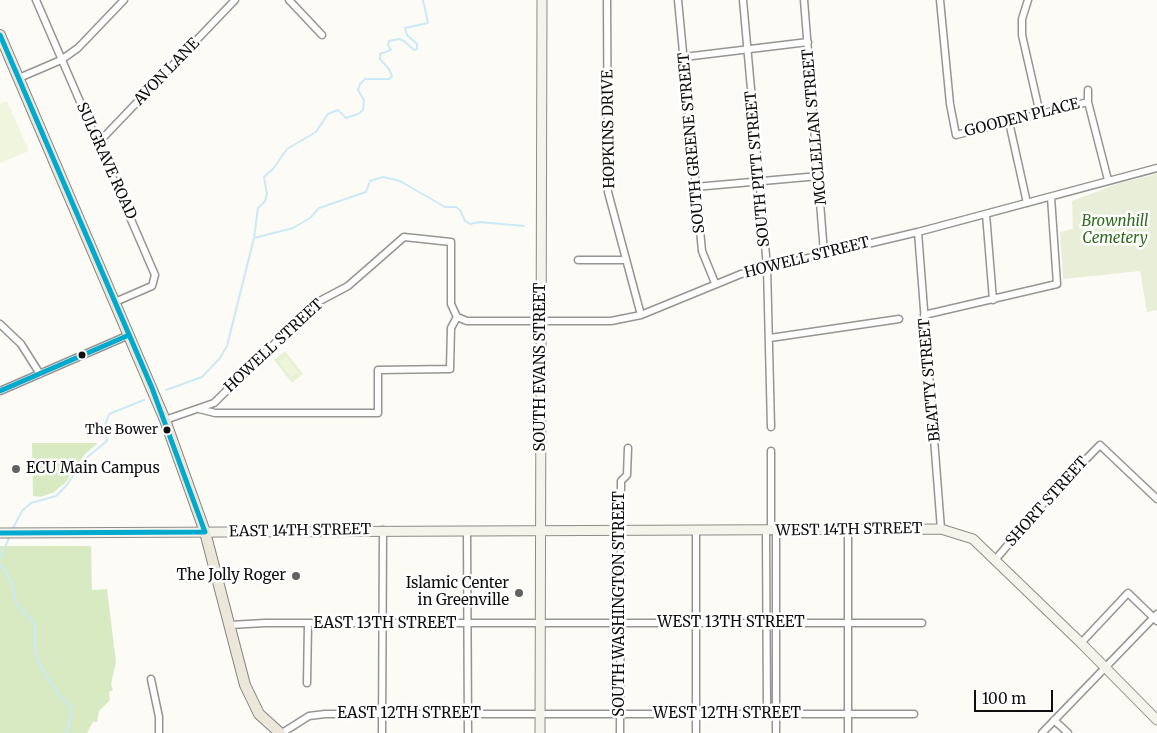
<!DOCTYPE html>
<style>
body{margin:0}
#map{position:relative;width:1157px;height:733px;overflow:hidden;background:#fcfbf5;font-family:Merriweather,serif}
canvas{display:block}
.scale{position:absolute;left:974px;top:690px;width:79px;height:22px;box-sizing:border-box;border:2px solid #0f0f0f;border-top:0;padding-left:6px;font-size:15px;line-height:18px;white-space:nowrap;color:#0f0f0f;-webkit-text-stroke:4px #fff;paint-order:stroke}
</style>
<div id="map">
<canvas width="1157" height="733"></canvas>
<div class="scale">100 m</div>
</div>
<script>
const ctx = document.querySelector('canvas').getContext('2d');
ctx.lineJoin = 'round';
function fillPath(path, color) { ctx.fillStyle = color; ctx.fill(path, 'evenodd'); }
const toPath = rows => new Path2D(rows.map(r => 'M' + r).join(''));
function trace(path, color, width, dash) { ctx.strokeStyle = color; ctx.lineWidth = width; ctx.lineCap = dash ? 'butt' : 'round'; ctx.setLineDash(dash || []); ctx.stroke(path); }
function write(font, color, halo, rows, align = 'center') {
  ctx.font = font + ' Merriweather,serif'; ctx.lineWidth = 5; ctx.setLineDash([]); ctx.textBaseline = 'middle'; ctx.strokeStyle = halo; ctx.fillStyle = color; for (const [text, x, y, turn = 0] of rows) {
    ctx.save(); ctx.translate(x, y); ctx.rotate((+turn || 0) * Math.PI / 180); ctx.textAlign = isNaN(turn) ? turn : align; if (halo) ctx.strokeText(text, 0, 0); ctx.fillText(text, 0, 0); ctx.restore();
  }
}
const green = toPath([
 [285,351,303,374,292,383,274,360]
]);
const forest = toPath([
 [32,443,98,443,85,454,66,482,54,492,41,497,33,496],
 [0,546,91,546,92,590,107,589,116,662,111,684,113,690,109,692,110,700,99,711,97,722,93,722,87,733,0,733]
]);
const cemetery = toPath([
 [1157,174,1157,310,1147,312,1140,271,1063,279,1060,232,1073,229,1072,201,1117,184]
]);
const pitch = toPath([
 [7,101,29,151,0,163,0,104],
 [286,357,298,372,291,377,279,362]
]);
const stream = toPath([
 [254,238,293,228,310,218,319,208,366,192,370,181,383,177,400,181,445,207,456,207,460,210,465,221,470,224,479,222,524,226],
 [166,390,202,377,220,358,227,346,254,238,258,208,265,201,267,194,264,177,273,169,287,149,316,132,328,114,338,110,346,118,358,114,363,110,364,100,358,90,360,84,365,79,389,79,392,76,389,69,380,59,380,54,391,50,388,45,389,41,399,39,404,41,414,50,417,49,417,44,407,35,405,28,428,23,423,0],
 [12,530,22,511,31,503,56,496,66,486,85,459,107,441,105,425,109,414,144,400],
 [0,558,10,536],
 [0,563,12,583,16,603,35,624,35,648,38,662,59,695,71,707,69,727,66,733]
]);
const street = toPath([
 [36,0,155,275,152,286,115,302],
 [289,0,322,35],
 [607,0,608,192,641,315],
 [678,0,702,251,715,283],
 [743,0,767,267,771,427],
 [804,0,824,253],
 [940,0,950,104,956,135,1088,102],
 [1028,0,1022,19,1022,35,1040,114],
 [684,57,808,42],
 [19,78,61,60,78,48,124,0],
 [1088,90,1088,102,1108,180],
 [1009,122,1027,203],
 [98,143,235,0],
 [695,187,819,176],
 [986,214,993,300],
 [918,232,941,529],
 [578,260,626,260],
 [924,315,1057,284,1051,197],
 [0,324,21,344,40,374],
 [770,338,899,319],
 [0,391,129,335],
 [199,409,215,413,378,413,378,370,450,369,451,328,457,317],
 [165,420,214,403,316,303,348,286,404,237,451,242,451,304,457,317,467,321,611,321,641,315,741,274,918,232,1157,168],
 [771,451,771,531],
 [766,531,767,714],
 [467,533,468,733],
 [995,560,1048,498,1100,445,1157,499],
 [230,625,265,623,922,623],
 [1081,643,1128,593,1157,621],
 [151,679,159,717,159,733],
 [307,683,308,624],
 [1054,720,1068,733],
 [282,733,309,716,325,714,914,714],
 [382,733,383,530],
 [620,733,621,481,627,475,628,448],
 [696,733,696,531],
 [776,733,776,531],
 [848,733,848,531],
 [1042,733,1157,614]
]);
const secondary = toPath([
 [0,533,941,529,973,539,1081,643,1157,720],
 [540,733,542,0]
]);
const primary = toPath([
 [0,35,165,420,205,532,245,685,259,714,280,733]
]);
const bus1 = toPath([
 [0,35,152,388,205,532,0,533],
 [0,391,129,335]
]);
const markers = [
 [82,355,4.5,"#0f0f0f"],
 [167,430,4.5,"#0f0f0f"],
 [16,469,5,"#626260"],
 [296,576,5,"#626260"],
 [519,593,5,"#626260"]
];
const busNames = [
 ["The Bower",158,430]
];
const streetNames = [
 ["AVON LANE",167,72,-46],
 ["GOODEN PLACE",1022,118,-14],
 ["MCCLELLAN STREET",815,127,-95],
 ["HOPKINS DRIVE",609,129,-91],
 ["SOUTH GREENE STREET",692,143,-95],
 ["SULGRAVE ROAD",106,161,66],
 ["SOUTH PITT STREET",758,169,-95],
 ["HOWELL STREET",807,258,-14],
 ["HOWELL STREET",274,346,-43],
 ["SOUTH EVANS STREET",541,367,-90],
 ["BEATTY STREET",930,380,-95],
 ["SHORT STREET",1047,502,-48],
 ["WEST 14TH STREET",849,530,-1],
 ["EAST 14TH STREET",300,531,-1],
 ["SOUTH WASHINGTON STREET",620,604,-90],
 ["WEST 13TH STREET",731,623],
 ["EAST 13TH STREET",385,624],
 ["EAST 12TH STREET",409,714],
 ["WEST 12TH STREET",727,714]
];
const parkNames = [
 ["Brownhill",1115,222],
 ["Cemetery",1115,239]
];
const poiNames = [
 ["ECU Main Campus",26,469,"left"],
 ["The Jolly Roger",286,576],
 ["Islamic Center",509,584],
 ["in Greenville",509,601]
];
fillPath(green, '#e7f2d4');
fillPath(forest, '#d8eac2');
fillPath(cemetery, '#e9eed8');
fillPath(pitch, '#f0f6de');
trace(stream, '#caeaf7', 2);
trace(street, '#969593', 9);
trace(secondary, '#8c8c89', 11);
trace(primary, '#838380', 12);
trace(street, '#fffefe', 6);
trace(secondary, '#f5f4eb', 9);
trace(primary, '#ede7da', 10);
trace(bus1, '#00a9ce', 5);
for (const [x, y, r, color] of markers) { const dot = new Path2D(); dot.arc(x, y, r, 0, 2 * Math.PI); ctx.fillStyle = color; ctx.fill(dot); trace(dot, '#fff', 2); }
write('14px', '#0f0f0f', '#fff', busNames, 'right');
write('15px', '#0f0f0f', '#fff', streetNames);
write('italic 15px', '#306a1d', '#fff', parkNames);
write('15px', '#0f0f0f', '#fff', poiNames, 'right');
</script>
